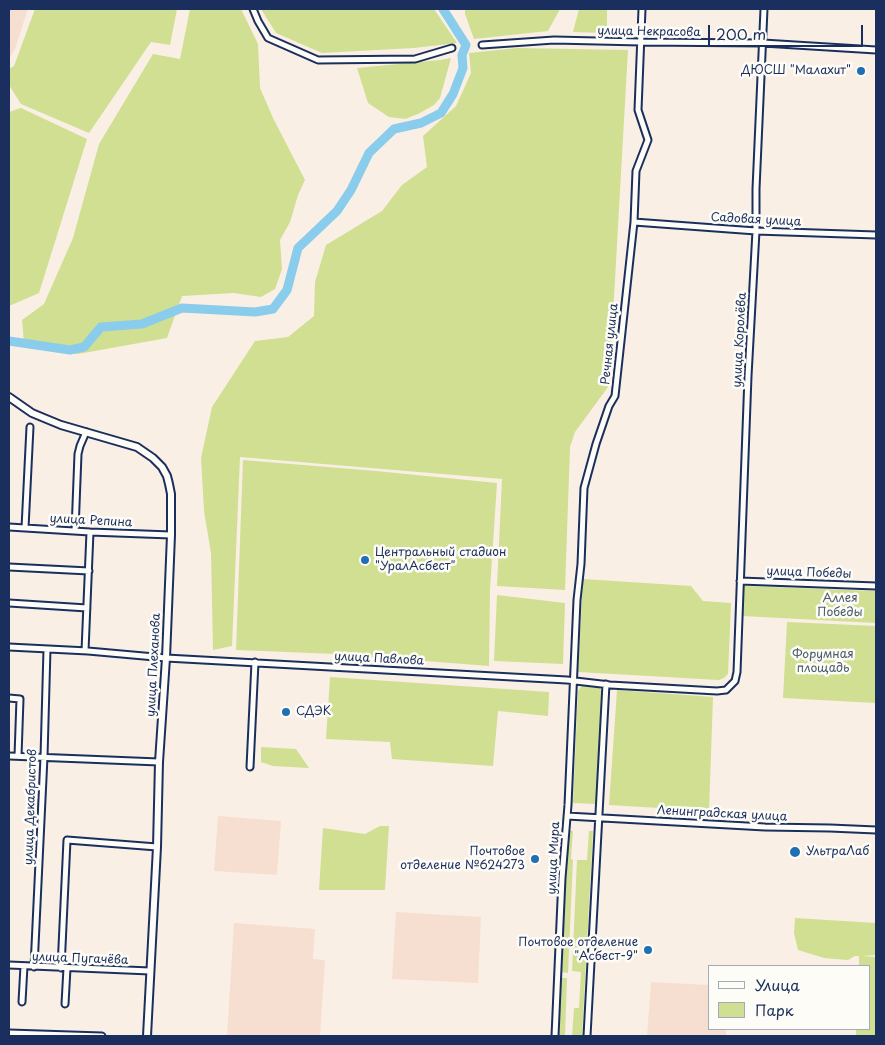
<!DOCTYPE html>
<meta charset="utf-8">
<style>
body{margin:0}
#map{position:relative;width:885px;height:1045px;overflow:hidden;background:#faefe5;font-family:"Playpen Sans",sans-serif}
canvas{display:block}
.frame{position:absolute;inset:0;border:10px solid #1b2f5e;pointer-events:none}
.legend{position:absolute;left:708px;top:965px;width:162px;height:65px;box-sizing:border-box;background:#fdfcf7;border:1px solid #a3aaba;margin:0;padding:6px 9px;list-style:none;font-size:15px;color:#1b2f5e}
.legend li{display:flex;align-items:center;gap:10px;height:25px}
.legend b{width:25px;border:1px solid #a3aaba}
.scale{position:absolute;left:708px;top:25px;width:155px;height:22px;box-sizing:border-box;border:2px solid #1b2f5e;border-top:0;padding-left:6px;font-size:15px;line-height:18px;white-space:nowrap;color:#1b2f5e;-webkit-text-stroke:4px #fdfcf7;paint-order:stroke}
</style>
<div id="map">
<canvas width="885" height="1045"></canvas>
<div class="frame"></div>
<ul class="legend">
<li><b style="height:6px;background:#fdfcf7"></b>Улица</li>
<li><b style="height:14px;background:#d0df92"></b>Парк</li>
</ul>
<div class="scale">200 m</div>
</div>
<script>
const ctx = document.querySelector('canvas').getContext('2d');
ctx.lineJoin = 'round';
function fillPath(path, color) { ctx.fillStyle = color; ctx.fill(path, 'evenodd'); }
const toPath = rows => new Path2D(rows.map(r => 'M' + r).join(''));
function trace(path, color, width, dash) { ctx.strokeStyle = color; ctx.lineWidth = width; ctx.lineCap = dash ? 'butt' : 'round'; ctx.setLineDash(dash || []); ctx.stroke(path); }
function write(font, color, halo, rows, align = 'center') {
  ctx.font = font + ' "Playpen Sans",sans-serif'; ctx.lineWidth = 5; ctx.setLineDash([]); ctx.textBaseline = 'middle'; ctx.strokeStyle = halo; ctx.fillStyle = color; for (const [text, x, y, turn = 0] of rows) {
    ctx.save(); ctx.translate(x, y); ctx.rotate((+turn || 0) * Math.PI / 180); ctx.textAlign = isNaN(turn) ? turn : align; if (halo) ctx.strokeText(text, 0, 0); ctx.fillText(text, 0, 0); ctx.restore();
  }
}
const built = toPath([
 [9,9,28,9,15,49,9,59],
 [218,816,281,821,277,875,214,871],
 [396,912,481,917,478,983,392,979],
 [234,923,315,929,313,959,325,960,320,1036,227,1036],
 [651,982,709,985,709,1029,726,1029,726,1036,647,1036]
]);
const green = toPath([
 [35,9,177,9,170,45,151,42,89,133,21,104,9,85,9,69,14,66],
 [190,9,241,9,258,44,260,88,273,118,305,180,298,195,290,222,280,240,282,269,275,289,261,297,234,293,182,296,167,338,78,354,24,343,22,320,44,304,73,238,99,144,153,54,180,59],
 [261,9,434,9,457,43,414,48,322,53,276,33],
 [465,9,560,9,548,31,474,39,465,14],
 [579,9,607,9,607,33,573,32],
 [517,48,628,50,611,350,608,387,575,432,570,447,565,590,497,586,502,479,240,457,232,646,213,650,211,553,204,511,201,458,212,407,255,341,288,337,314,316,315,282,326,245,382,211,402,185,427,167,423,136,456,106,471,73,469,53],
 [451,58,440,98,434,105,418,114,405,119,389,117,368,103,357,68,440,60],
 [21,108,87,139,39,293,9,306,9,112],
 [243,460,376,471,497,483,490,589,489,666,336,654,236,650],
 [583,579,691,586,703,601,731,603,728,674,724,678,719,680,578,672],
 [744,586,876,591,876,623,742,616],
 [497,595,565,603,563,664,494,661],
 [787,622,876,626,876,703,783,698],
 [330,677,549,692,548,716,498,711,493,766,392,759,390,742,326,739],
 [583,684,598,685,602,692,597,804,573,803,578,691],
 [617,690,713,697,709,811,609,805],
 [261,747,296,749,309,768,273,766,261,762],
 [380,826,389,826,385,890,319,890,323,828,365,834],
 [568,830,573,831,571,859,573,860,568,973,562,972],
 [589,831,593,831,582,1036,572,1036,574,1008,579,1008,581,972,572,971,577,860,587,860],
 [795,918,876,923,876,955,862,956,876,957,876,1036,856,1036,856,1029,869,1029,869,966,859,966,859,956,855,956,848,960,824,958,798,950,794,933],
 [561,978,567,978,565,1036,559,1036]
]);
const river = toPath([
 [9,341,70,350,84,347,101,327,142,324,182,308,255,312,273,309,287,290,298,248,337,211,351,190,369,153,394,129,421,123,441,113,453,94,463,68,462,55,466,45,443,9]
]);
const minor = toPath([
 [253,9,258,21,268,38,318,60,415,59,452,48],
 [482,45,554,40,641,42,763,43,876,50],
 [634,222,756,231,876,235],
 [9,527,90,532,171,535],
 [25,528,30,427],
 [75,531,78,454,80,446,86,432],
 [9,567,89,571],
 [740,581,876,586],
 [9,603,87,608],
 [9,647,88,651,166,658,567,680,610,685,717,691,726,690,735,681,737,672,748,376,756,231,756,189,764,9],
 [85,651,90,532],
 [9,698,20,699,18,756],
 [9,756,159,762],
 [250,767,255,662],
 [567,816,765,827,830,828,876,830],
 [9,965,150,971],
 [34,967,44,757,47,649],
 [61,968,67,840,157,847],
 [22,1002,24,966],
 [65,1004,67,968],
 [9,1033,102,1036],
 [555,1036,562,878,568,805,577,600,581,564,584,488,596,444,609,406,615,396,634,222,636,171,648,140,638,110,642,9],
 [587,1036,606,684]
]);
const major = toPath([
 [9,397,32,413,44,418,61,425,137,447,153,458,162,467,167,476,169,484,171,494,171,535,166,658,159,762,157,847,147,1036]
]);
const markers = [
 [861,71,5,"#1f6fb2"],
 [365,560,5,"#1f6fb2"],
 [286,712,5,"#1f6fb2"],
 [795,852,6,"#1f6fb2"],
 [535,859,5,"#1f6fb2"],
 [648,950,5,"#1f6fb2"]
];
const streetNames = [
 ["улица Некрасова",649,32,1],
 ["Садовая улица",756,220,3],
 ["улица Королёва",740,340,-87],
 ["Речная улица",610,344,-84],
 ["улица Репина",91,521,3],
 ["улица Победы",809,573,2],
 ["улица Павлова",379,659,3],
 ["улица Плеханова",154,665,-87],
 ["улица Декабристов",31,807,-88],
 ["Ленинградская улица",722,814,3],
 ["улица Мира",554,858,-87],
 ["улица Пугачёва",80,959,2]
];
const poiNames = [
 ["ДЮСШ \"Малахит\"",851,71],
 ["Центральный стадион",375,553,"left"],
 ["\"УралАсбест\"",375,567,"left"],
 ["СДЭК",296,712,"left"],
 ["Почтовое",525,852],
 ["отделение №624273",525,866],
 ["УльтраЛаб",806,852,"left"],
 ["Почтовое отделение",638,943],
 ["\"Асбест-9\"",638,957]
];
const parkNames = [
 ["Аллея",840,599],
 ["Победы",840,613],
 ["Форумная",823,655],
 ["площадь",823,669]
];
fillPath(built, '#f6dfd0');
fillPath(green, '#d0df92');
trace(river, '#89cceb', 9);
trace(minor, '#1b2f5e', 9);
trace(major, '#1b2f5e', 10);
trace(minor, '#fdfcf7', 5);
trace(major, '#fdfcf7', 6);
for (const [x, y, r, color] of markers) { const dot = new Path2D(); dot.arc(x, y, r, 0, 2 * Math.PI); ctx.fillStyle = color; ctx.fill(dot); trace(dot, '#fdfcf7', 2); }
write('12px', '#1b2f5e', '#fdfcf7', streetNames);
write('12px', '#1b2f5e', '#fdfcf7', poiNames, 'right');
write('12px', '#485b6b', '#fdfcf7', parkNames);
</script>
